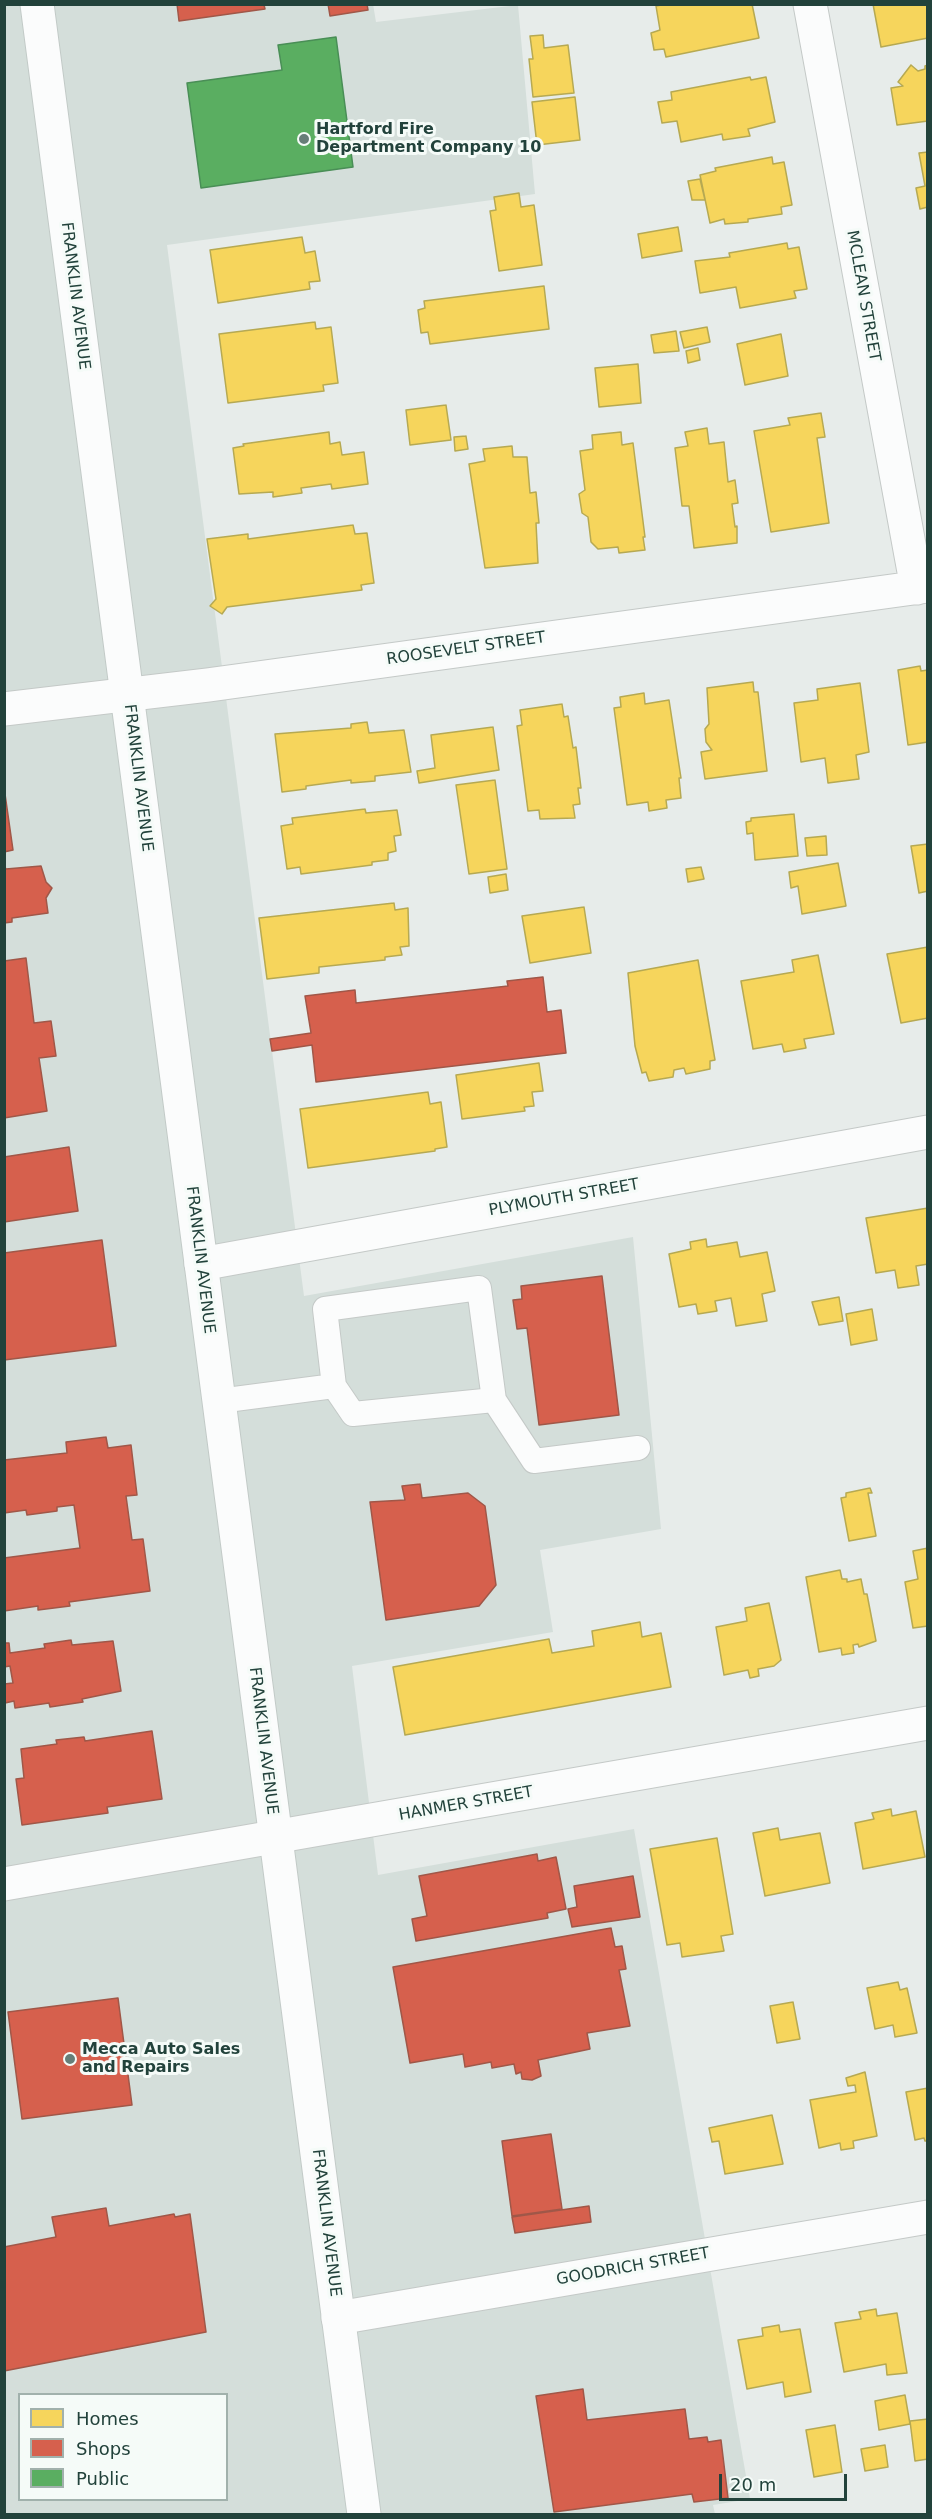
<!DOCTYPE html>
<style>
body{margin:0}
#map{position:relative;width:932px;height:2519px;overflow:hidden;background:#e7ecea;font-family:"DejaVu Sans",sans-serif}
canvas{display:block}
.frame{position:absolute;inset:0;border:6px solid #22423b;pointer-events:none}
.legend{position:absolute;left:18px;top:2393px;width:210px;height:108px;box-sizing:border-box;background:#f5fbf8;border:2px solid #a1b1ac;margin:0;padding:8px 10px;list-style:none;font-size:18px;color:#22423b}
.legend li{display:flex;align-items:center;gap:12px;height:30px}
.legend b{width:30px;border:2px solid #a1b1ac}
.scale{position:absolute;left:719px;top:2474px;width:128px;height:27px;box-sizing:border-box;border:3px solid #22423b;border-top:0;padding-left:8px;font-size:18px;line-height:21px;white-space:nowrap;color:#22423b;-webkit-text-stroke:4px #f5fbf8;paint-order:stroke}
</style>
<div id="map">
<canvas width="932" height="2519"></canvas>
<div class="frame"></div>
<ul class="legend">
<li><b style="height:16px;background:#f6d55c"></b>Homes</li>
<li><b style="height:16px;background:#d6604d"></b>Shops</li>
<li><b style="height:16px;background:#5aae61"></b>Public</li>
</ul>
<div class="scale">20 m</div>
</div>
<script>
const ctx = document.querySelector('canvas').getContext('2d');
ctx.lineJoin = 'round';
function fillPath(path, color) { ctx.fillStyle = color; ctx.fill(path, 'evenodd'); }
const toPath = rows => new Path2D(rows.map(r => 'M' + r).join(''));
function trace(path, color, width, dash) { ctx.strokeStyle = color; ctx.lineWidth = width; ctx.lineCap = dash ? 'butt' : 'round'; ctx.setLineDash(dash || []); ctx.stroke(path); }
function write(font, color, halo, rows, align = 'center') {
  ctx.font = font + ' "DejaVu Sans",sans-serif'; ctx.lineWidth = 6; ctx.setLineDash([]); ctx.textBaseline = 'middle'; ctx.strokeStyle = halo; ctx.fillStyle = color; for (const [text, x, y, turn = 0] of rows) {
    ctx.save(); ctx.translate(x, y); ctx.rotate((+turn || 0) * Math.PI / 180); ctx.textAlign = isNaN(turn) ? turn : align; if (halo) ctx.strokeText(text, 0, 0); ctx.fillText(text, 0, 0); ctx.restore();
  }
}
const built = toPath([
 [373,4,376,22,518,5,535,194,167,245,304,1296,633,1237,661,1529,540,1550,553,1632,352,1666,378,1875,634,1829,750,2499,713,2505,715,2514,5,2514,5,5],
 [20,2394,226,2394,226,2500,20,2500]
]);
const homes = toPath([
 [667,4,752,4,759,38,666,57,664,49,654,50,651,33,660,30,656,6,667,4],
 [873,4,928,4,928,38,881,47,873,4],
 [543,35,544,48,568,45,574,93,533,97,529,59,533,59,530,36,543,35],
 [911,65,918,71,925,69,925,66,928,65,928,121,897,125,891,88,903,86,898,82,911,65],
 [750,77,751,80,766,77,775,122,748,129,750,136,723,140,722,134,681,142,677,121,662,123,658,102,672,100,671,92,750,77],
 [575,97,580,140,537,145,532,102,575,97],
 [928,152,928,207,920,209,916,188,925,186,919,153,928,152],
 [772,157,773,164,784,162,792,205,781,207,782,214,748,219,748,222,725,224,724,219,710,223,700,175,716,171,715,168,772,157],
 [700,179,705,200,692,200,688,181,700,179],
 [519,193,521,207,534,205,542,265,499,271,490,211,496,210,494,197,519,193],
 [678,227,682,251,642,258,638,234,678,227],
 [302,237,305,253,315,251,320,281,309,282,310,289,218,303,210,250,302,237],
 [787,243,788,249,799,247,807,289,794,291,796,298,740,308,736,287,700,293,695,261,730,257,729,253,787,243],
 [544,286,549,329,430,344,428,332,421,333,418,310,425,308,424,301,544,286],
 [315,322,316,329,331,327,338,383,323,385,324,391,228,403,219,334,315,322],
 [707,327,710,342,684,348,680,332,707,327],
 [676,331,679,351,654,353,651,335,676,331],
 [781,334,788,376,745,385,737,344,781,334],
 [698,348,700,360,688,363,686,351,698,348],
 [638,364,641,403,599,407,595,368,638,364],
 [446,405,451,440,410,445,406,410,446,405],
 [821,413,825,437,817,438,829,523,771,532,754,431,790,425,788,418,821,413],
 [707,428,709,444,724,442,728,482,735,480,738,503,732,504,735,527,737,526,737,543,694,548,689,506,682,506,675,448,688,446,685,432,707,428],
 [329,432,330,444,340,442,342,455,364,452,368,484,332,489,331,484,301,488,302,493,273,497,273,492,239,494,233,448,244,446,243,444,329,432],
 [621,432,622,445,633,443,645,537,643,537,645,550,619,553,618,547,598,549,591,542,588,517,582,513,579,494,585,490,580,451,593,449,592,435,621,432],
 [466,436,468,449,455,451,454,437,466,436],
 [512,446,513,457,527,457,530,493,536,492,539,523,536,523,538,563,485,568,469,464,485,461,483,449,512,446],
 [353,525,355,534,367,533,374,583,361,585,362,590,227,607,222,614,210,606,216,599,207,539,248,534,248,539,353,525],
 [920,666,921,671,928,670,928,742,908,745,898,670,920,666],
 [753,682,754,692,758,692,767,771,705,779,701,752,712,750,706,742,705,729,709,724,707,688,753,682],
 [860,683,869,752,856,755,859,779,828,783,825,758,801,762,794,703,818,700,817,689,860,683],
 [644,693,645,704,669,700,681,778,679,778,681,798,666,800,667,808,649,811,648,802,627,805,614,708,621,707,620,697,644,693],
 [562,704,564,717,568,716,573,748,576,747,581,788,578,788,580,804,573,805,575,818,540,819,539,810,528,811,517,726,522,725,520,710,562,704],
 [367,722,369,733,404,730,411,772,375,776,375,781,351,783,351,780,306,786,306,789,282,792,275,734,351,728,351,724,367,722],
 [493,727,499,770,419,783,417,771,435,768,431,735,493,727],
 [495,780,507,869,469,874,456,785,495,780],
 [365,809,366,813,397,810,401,835,394,836,396,851,388,853,388,860,372,862,372,865,301,874,300,867,287,869,281,826,293,824,292,818,365,809],
 [794,814,798,856,755,860,753,833,747,834,746,822,751,821,751,818,794,814],
 [826,836,827,855,807,856,805,838,826,836],
 [928,844,928,891,919,893,911,846,928,844],
 [838,863,846,906,802,914,798,886,791,888,789,872,838,863],
 [701,867,704,879,688,882,686,869,701,867],
 [506,874,508,890,490,893,488,877,506,874],
 [394,903,395,910,408,908,409,946,400,947,402,955,385,957,385,960,319,967,319,973,267,979,259,918,394,903],
 [584,907,591,953,530,963,522,916,584,907],
 [928,947,928,1018,901,1023,887,954,928,947],
 [818,955,834,1034,804,1039,806,1048,784,1052,782,1044,753,1049,741,981,794,972,792,960,818,955],
 [698,960,715,1060,710,1061,710,1069,686,1074,684,1068,674,1070,673,1077,649,1081,646,1072,642,1073,635,1046,628,973,698,960],
 [539,1063,543,1091,532,1092,534,1106,524,1107,525,1111,462,1119,456,1075,539,1063],
 [428,1092,430,1104,441,1102,447,1147,435,1149,435,1151,308,1168,300,1109,428,1092],
 [928,1208,928,1264,916,1266,919,1285,898,1288,895,1270,876,1273,866,1218,928,1208],
 [706,1239,707,1247,737,1242,740,1257,767,1252,775,1291,762,1294,767,1321,736,1326,731,1298,715,1301,717,1311,698,1314,696,1304,679,1307,669,1254,691,1249,690,1242,706,1239],
 [839,1297,843,1321,819,1325,812,1302,839,1297],
 [872,1309,877,1340,851,1345,846,1314,872,1309],
 [870,1488,872,1493,868,1493,876,1536,849,1541,841,1498,846,1497,846,1493,870,1488],
 [928,1548,928,1626,913,1628,905,1582,918,1579,913,1551,928,1548],
 [840,1570,842,1579,847,1579,847,1582,861,1579,864,1594,867,1594,876,1641,859,1647,858,1644,853,1645,854,1653,842,1655,841,1648,819,1652,806,1577,840,1570],
 [769,1603,781,1660,774,1666,758,1669,759,1676,750,1678,748,1670,724,1675,716,1627,747,1621,745,1608,769,1603],
 [640,1622,642,1637,661,1633,671,1687,405,1735,393,1667,549,1639,552,1653,594,1646,592,1631,640,1622],
 [891,1809,892,1816,916,1811,925,1857,863,1869,855,1823,874,1819,872,1813,891,1809],
 [778,1828,780,1840,820,1833,830,1883,765,1896,753,1833,778,1828],
 [717,1838,733,1934,721,1936,724,1951,682,1957,680,1943,667,1945,650,1849,717,1838],
 [898,1982,900,1990,907,1988,917,2033,895,2037,893,2025,875,2029,867,1988,898,1982],
 [793,2002,800,2039,777,2043,770,2006,793,2002],
 [865,2072,877,2136,853,2141,854,2148,841,2150,840,2143,819,2148,810,2100,856,2092,855,2085,848,2086,846,2078,865,2072],
 [928,2088,928,2141,925,2141,924,2138,915,2140,906,2092,928,2088],
 [772,2115,783,2164,725,2174,719,2141,712,2142,709,2128,772,2115],
 [876,2309,877,2316,897,2313,907,2373,887,2375,886,2364,844,2372,835,2323,861,2319,859,2312,876,2309],
 [779,2325,780,2332,800,2329,811,2392,785,2397,783,2382,747,2389,738,2340,763,2336,762,2328,779,2325],
 [905,2395,910,2424,879,2430,875,2401,905,2395],
 [928,2419,928,2459,915,2461,910,2421,928,2419],
 [835,2425,842,2472,814,2477,806,2430,835,2425],
 [885,2445,888,2467,865,2471,861,2449,885,2445]
]);
const shops = toPath([
 [177,4,270,4,264,5,265,9,179,21,177,4],
 [328,4,367,4,368,10,330,16,328,4],
 [4,787,13,850,4,852,4,787],
 [4,865,6,869,41,866,46,882,52,888,46,898,48,913,12,918,12,922,4,923,4,865],
 [26,958,34,1023,51,1021,56,1056,39,1058,47,1111,4,1118,4,961,26,958],
 [543,977,547,1012,561,1010,566,1053,316,1082,312,1045,272,1051,270,1039,311,1033,305,996,355,990,356,1003,508,986,507,981,543,977],
 [69,1147,78,1211,4,1222,4,1157,69,1147],
 [102,1240,116,1346,4,1360,4,1253,102,1240],
 [602,1276,619,1415,539,1425,527,1328,517,1329,513,1300,522,1299,521,1286,602,1276],
 [106,1437,108,1448,131,1445,137,1495,126,1496,132,1540,143,1539,150,1591,69,1602,70,1606,38,1610,38,1606,4,1611,4,1558,80,1548,74,1505,57,1507,57,1511,27,1515,26,1510,4,1513,4,1460,67,1453,66,1442,106,1437],
 [420,1484,422,1498,468,1493,485,1506,496,1585,479,1606,386,1620,370,1502,405,1500,402,1486,420,1484],
 [71,1640,72,1645,113,1641,121,1691,82,1699,83,1702,50,1707,49,1703,15,1708,14,1701,5,1703,4,1684,13,1683,10,1666,4,1667,4,1643,9,1643,10,1653,45,1648,44,1644,71,1640],
 [152,1731,162,1799,107,1807,108,1813,22,1825,16,1779,24,1778,21,1749,57,1744,56,1740,84,1737,85,1741,152,1731],
 [537,1854,538,1861,556,1857,566,1909,547,1913,548,1918,416,1941,412,1919,427,1916,419,1876,537,1854],
 [633,1876,640,1917,572,1927,568,1909,577,1907,574,1886,633,1876],
 [611,1928,615,1947,622,1946,626,1969,619,1970,630,2026,587,2033,590,2049,538,2060,541,2076,532,2080,522,2079,521,2072,516,2074,514,2064,492,2068,491,2062,465,2067,463,2054,410,2063,393,1967,611,1928],
 [118,1998,132,2105,22,2119,8,2012,118,1998],
 [551,2134,562,2209,512,2216,502,2141,551,2134],
 [589,2206,591,2222,515,2233,512,2217,589,2206],
 [106,2208,109,2226,174,2214,175,2217,190,2214,206,2332,4,2371,4,2247,56,2237,52,2217,106,2208],
 [583,2389,587,2420,685,2409,689,2439,707,2437,708,2442,721,2440,728,2498,694,2502,692,2494,554,2512,536,2396,583,2389]
]);
const public = toPath([
 [336,37,353,167,201,188,187,83,282,70,278,45,336,37]
]);
const lane = toPath([
 [494,1400,353,1414,334,1386,325,1309,479,1288,494,1400,534,1461,638,1448],
 [219,1401,334,1386]
]);
const street = toPath([
 [810,4,917,588],
 [4,709,208,685,928,586],
 [201,1264,928,1132],
 [4,1884,928,1723],
 [338,2318,928,2217]
]);
const secondary = toPath([
 [37,4,364,2514]
]);
const markers = [
 [304,139,6,"#677e78"],
 [70,2059,6,"#677e78"]
];
const poiNames = [
 ["Hartford Fire",316,130],
 ["Department Company 10",316,148],
 ["Mecca Auto Sales",82,2050],
 ["and Repairs",82,2068]
];
const streetNames = [
 ["FRANKLIN AVENUE",75,296,83],
 ["MCLEAN STREET",863,296,80],
 ["ROOSEVELT STREET",466,649,-8],
 ["FRANKLIN AVENUE",138,778,83],
 ["PLYMOUTH STREET",564,1198,-10],
 ["FRANKLIN AVENUE",200,1260,83],
 ["FRANKLIN AVENUE",263,1741,83],
 ["HANMER STREET",466,1804,-10],
 ["FRANKLIN AVENUE",326,2223,83],
 ["GOODRICH STREET",633,2267,-10]
];
fillPath(built, '#d4deda');
fillPath(homes, '#f6d55c');
trace(homes, '#b6a952', 1.5);
fillPath(shops, '#d6604d');
trace(shops, '#a05748', 1.5);
fillPath(public, '#5aae61');
trace(public, '#498e56', 1.5);
trace(lane, '#c4c9c7', 26);
trace(street, '#c4c9c7', 35);
trace(secondary, '#c2cac7', 35);
trace(lane, '#fbfcfc', 24);
trace(street, '#fbfcfc', 33);
trace(secondary, '#fbfcfc', 33);
for (const [x, y, r, color] of markers) { const dot = new Path2D(); dot.arc(x, y, r, 0, 2 * Math.PI); ctx.fillStyle = color; ctx.fill(dot); trace(dot, '#f5fbf8', 2); }
write('bold 16px', '#22423b', '#f5fbf8', poiNames, 'left');
write('16px', '#22423b', '#f5fbf8', streetNames);
</script>
